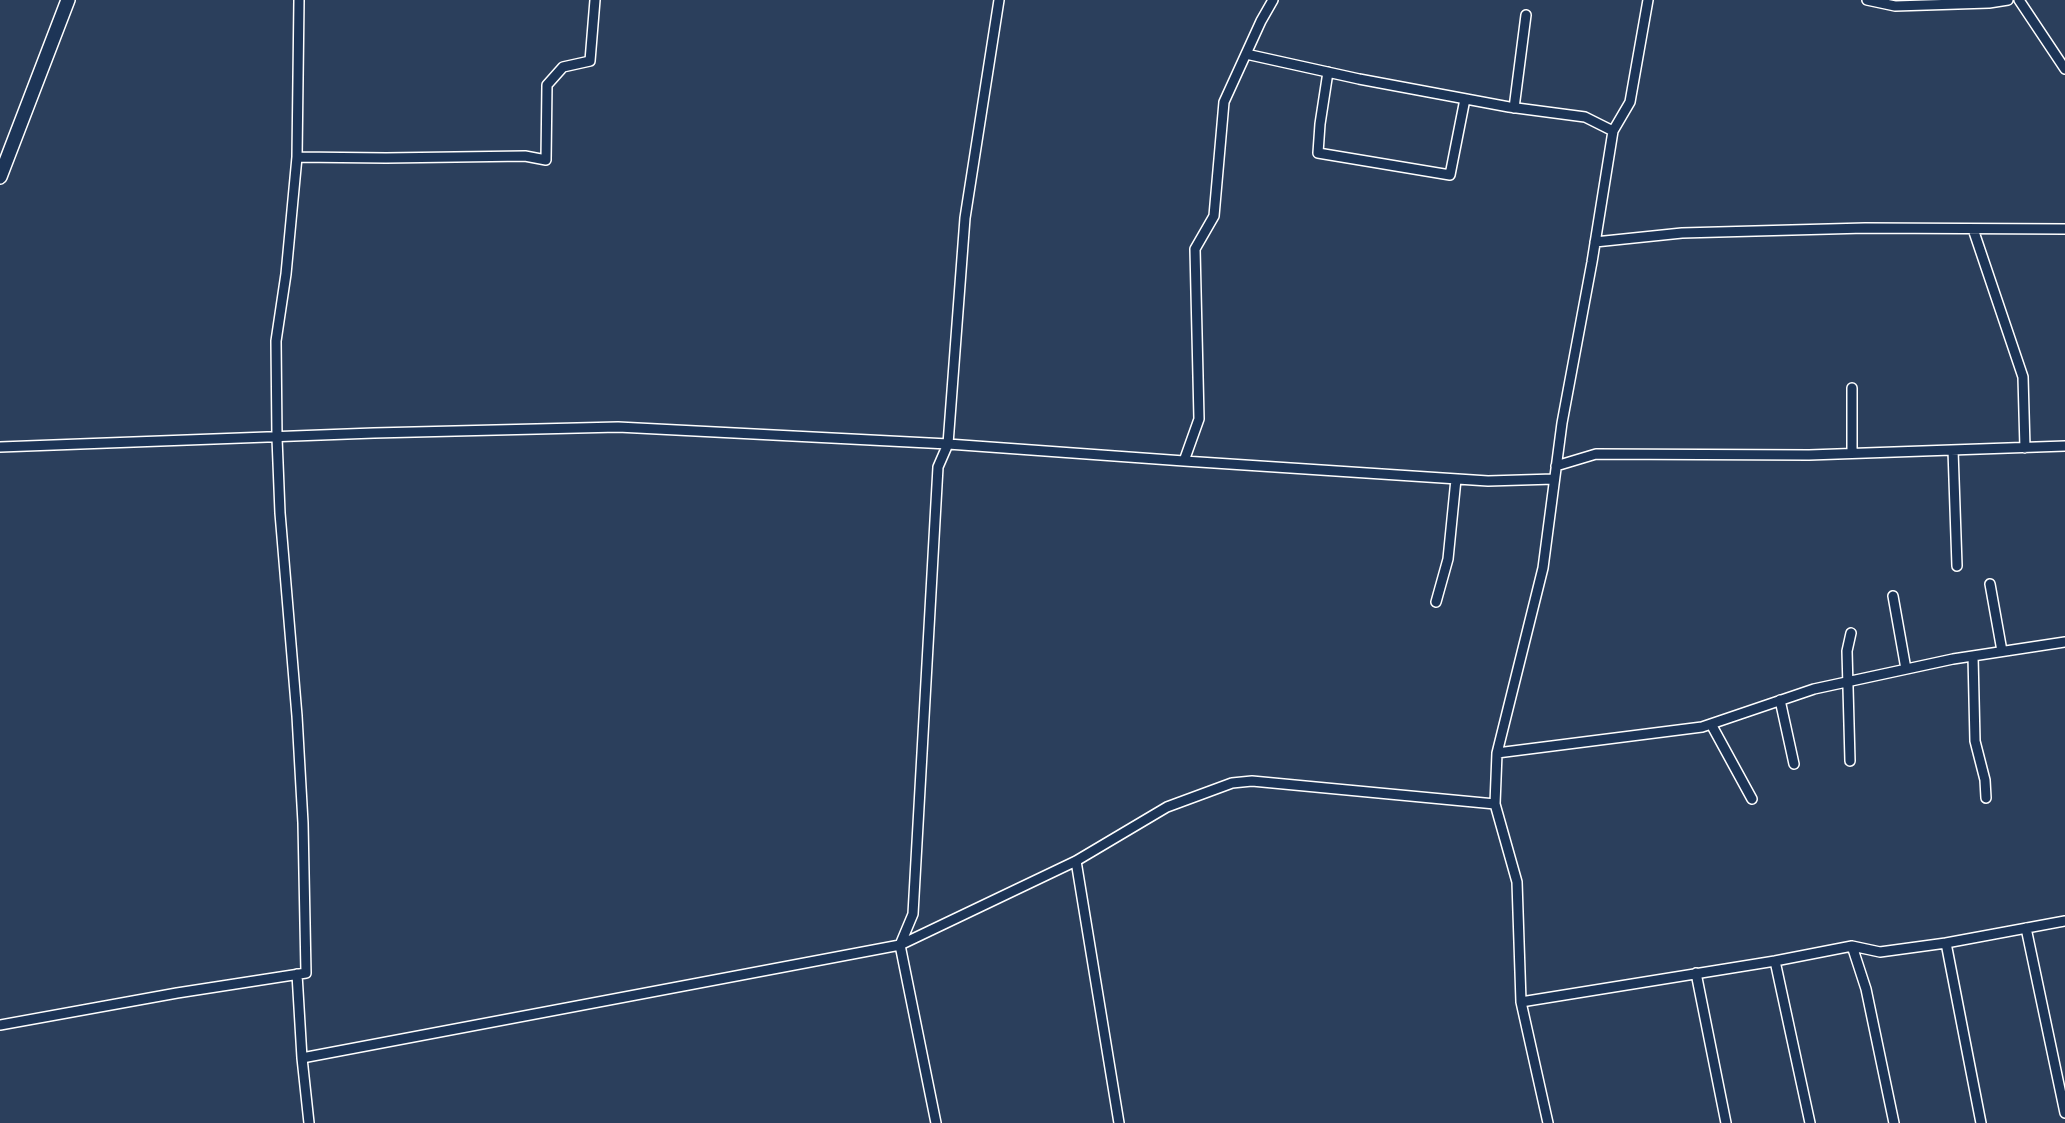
<!DOCTYPE html>
<style>
body{margin:0}
canvas{display:block;background:#2b3f5c}
</style>
<canvas width="2065" height="1123"></canvas>
<script>
const ctx = document.querySelector('canvas').getContext('2d');
ctx.lineJoin = 'round';
const toPath = rows => new Path2D(rows.map(r => 'M' + r).join(''));
function trace(path, color, width, dash) { ctx.strokeStyle = color; ctx.lineWidth = width; ctx.lineCap = dash ? 'butt' : 'round'; ctx.setLineDash(dash || []); ctx.stroke(path); }
const street = toPath([
 [1867,0,1895,6,1989,3,2008,0],
 [2019,0,2065,69],
 [1246,54,1359,79,1509,107,1585,117,1613,131],
 [1328,72,1320,124,1318,153,1450,175,1465,99],
 [1514,108,1526,15],
 [297,157,386,158,525,156,546,160,547,85,563,67,590,61,595,0],
 [1973,229,2023,377,2025,448],
 [1595,242,1682,233,1865,228,2065,229],
 [0,447,374,433,618,427,948,444,1184,461,1488,481,1554,479],
 [1953,450,1957,566],
 [1852,453,1852,388],
 [1184,461,1199,419,1195,249,1214,216,1224,102,1261,21,1273,0],
 [1556,466,1596,454,1809,455,2065,446],
 [1990,584,2002,651],
 [1893,596,1906,669],
 [1436,602,1448,559,1456,479],
 [1973,656,1975,741,1985,780,1986,798],
 [1780,700,1794,764],
 [1711,724,1752,799],
 [1497,753,1702,727,1814,689,1953,659,2065,642],
 [1850,761,1847,651,1851,633],
 [1076,861,1119,1123],
 [2026,928,2065,1113],
 [1946,943,1981,1123],
 [1852,946,1866,989,1894,1123],
 [1775,961,1810,1123],
 [1696,973,1726,1123],
 [297,974,302,1058,309,1123],
 [1521,1002,1775,961,1852,946,1880,952,1946,943,2065,921],
 [0,1025,177,993,306,973,303,823,297,716,280,513,277,438,276,341,286,274,297,157,299,0],
 [302,1058,900,945,1076,861,1167,807,1232,783,1252,781,1495,804],
 [936,1123,900,945,913,914,938,467,948,444,965,218,999,0],
 [1548,1123,1521,1002,1517,882,1495,804,1497,753,1543,568,1562,423,1592,262,1613,131,1630,102,1648,0]
]);
const secondary = toPath([
 [0,177,68,0]
]);
trace(street, '#fff', 12);
trace(secondary, '#fff', 16);
trace(street, '#1d3557', 9);
trace(secondary, '#1d3557', 13);
</script>
